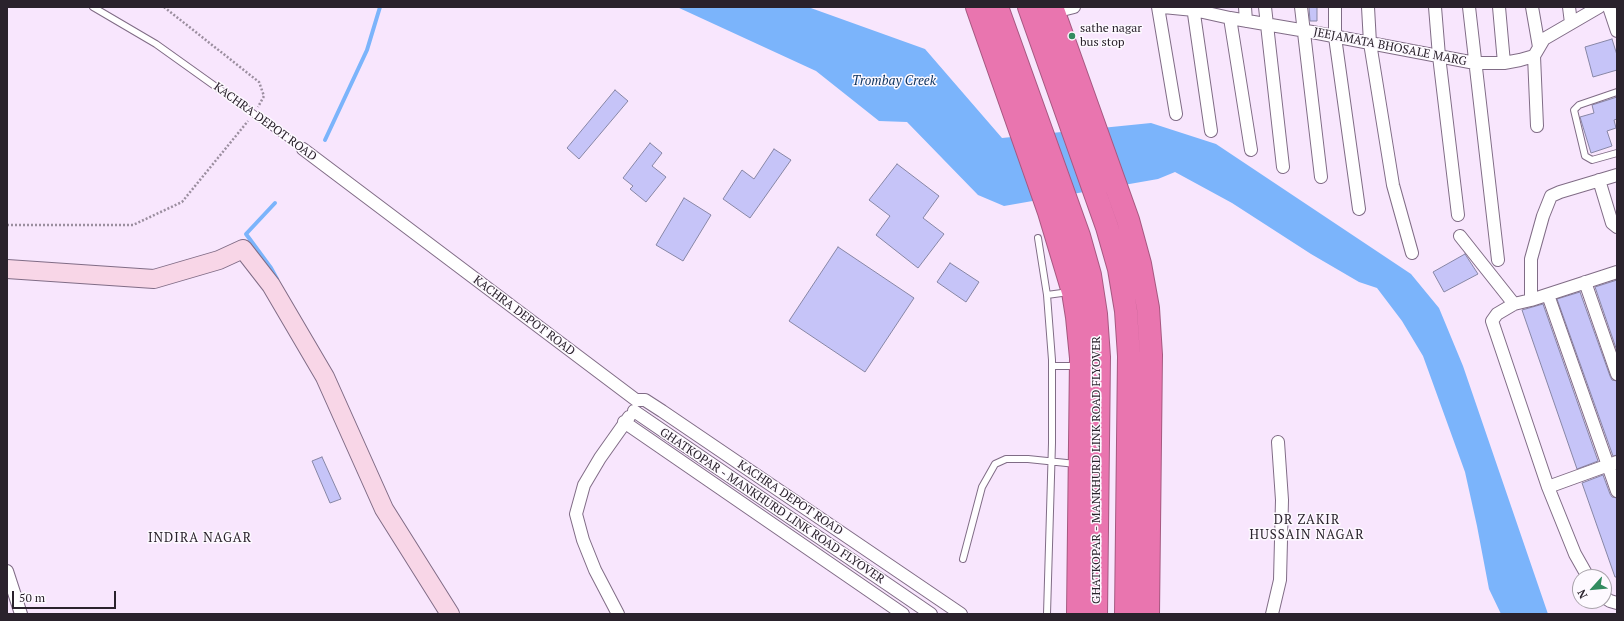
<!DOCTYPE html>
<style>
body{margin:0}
#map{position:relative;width:1624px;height:621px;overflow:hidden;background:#f8e6fd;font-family:"PT Serif",serif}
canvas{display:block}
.frame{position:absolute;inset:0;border:8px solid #2a222c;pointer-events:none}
.north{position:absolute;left:1572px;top:569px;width:40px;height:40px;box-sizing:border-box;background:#fdf9ff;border:1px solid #a9a3ab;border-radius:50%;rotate:243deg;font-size:11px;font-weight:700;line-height:16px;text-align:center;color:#2a222c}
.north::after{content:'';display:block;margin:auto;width:14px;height:18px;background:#328b60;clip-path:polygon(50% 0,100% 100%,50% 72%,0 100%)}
.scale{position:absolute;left:12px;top:591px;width:104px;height:18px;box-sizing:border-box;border:2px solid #2a222c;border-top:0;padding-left:5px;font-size:12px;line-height:14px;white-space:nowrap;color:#2a222c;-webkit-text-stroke:3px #fdf9ff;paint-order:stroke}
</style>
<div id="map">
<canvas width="1624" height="621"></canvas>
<div class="frame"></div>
<div class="north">N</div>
<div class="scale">50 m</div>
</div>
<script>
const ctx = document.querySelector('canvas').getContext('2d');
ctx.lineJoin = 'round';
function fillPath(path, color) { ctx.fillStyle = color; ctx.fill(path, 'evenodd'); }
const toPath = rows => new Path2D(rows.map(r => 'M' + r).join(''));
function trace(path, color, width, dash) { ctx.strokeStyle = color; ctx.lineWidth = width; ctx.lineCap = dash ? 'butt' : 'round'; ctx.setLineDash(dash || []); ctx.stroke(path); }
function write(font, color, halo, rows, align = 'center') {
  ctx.font = font + ' "PT Serif",serif'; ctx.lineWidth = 3; ctx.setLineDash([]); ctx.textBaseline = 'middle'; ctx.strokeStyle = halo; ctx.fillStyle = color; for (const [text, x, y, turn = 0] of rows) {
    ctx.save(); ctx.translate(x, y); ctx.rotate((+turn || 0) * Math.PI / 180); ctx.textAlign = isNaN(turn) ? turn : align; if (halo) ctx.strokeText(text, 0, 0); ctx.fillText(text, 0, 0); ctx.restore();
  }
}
const water = toPath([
 [677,7,808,7,925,49,1002,138,1151,123,1216,144,1411,274,1439,308,1463,366,1548,614,1501,614,1489,589,1477,526,1465,472,1423,356,1402,321,1377,288,1359,282,1311,254,1232,203,1175,172,1158,179,1004,206,978,195,907,122,879,121,816,71]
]);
const stream = toPath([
 [325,140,367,50,380,7],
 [275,203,246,234,271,268,277,279]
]);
const building = toPath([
 [1309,7,1317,7,1317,21,1310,21,1309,7],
 [1612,39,1617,55,1617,70,1593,77,1585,47,1612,39],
 [615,90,628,101,579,159,567,148,615,90],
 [1617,97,1617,119,1614,120,1616,128,1607,131,1612,146,1591,153,1580,117,1594,113,1592,105,1617,97],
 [650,143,662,153,652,166,666,177,646,202,630,189,633,186,623,178,650,143],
 [774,149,791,160,750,218,723,199,742,170,754,179,774,149],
 [897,164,939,196,923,218,944,234,918,268,876,235,890,216,869,200,897,164],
 [684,198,711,215,683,261,656,245,684,198],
 [838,247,914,298,865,372,789,321,838,247],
 [1465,254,1478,274,1444,292,1433,272,1465,254],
 [950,263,979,282,966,302,937,282,950,263],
 [1617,280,1617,351,1595,287,1617,280],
 [1580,292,1610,376,1612,380,1617,381,1617,455,1613,456,1557,299,1580,292],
 [1543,304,1598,461,1577,469,1522,310,1543,304],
 [322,457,341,499,330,503,312,461,322,457],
 [1603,475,1610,494,1612,497,1617,498,1617,577,1615,577,1582,483,1603,475]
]);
const path = toPath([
 [164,7,259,82,264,96,258,107],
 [7,225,133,225,182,202,248,121]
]);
const lane = toPath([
 [93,7,156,44,303,149],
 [1617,92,1579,105,1574,110,1585,156,1592,160,1617,153],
 [1038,238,1047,295],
 [1052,366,1076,366],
 [963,559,982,487,995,464,1006,459,1028,459,1076,464],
 [1047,614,1052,443,1052,360,1047,295,1069,292]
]);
const street = toPath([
 [1158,7,1176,114],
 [1163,7,1194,10,1230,18,1312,32,1475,63,1504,63,1520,60,1534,56,1544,39,1599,7],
 [1193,7,1211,131],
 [1245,7,1246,21],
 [1265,7,1283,167],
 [1301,7,1321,177],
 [1335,7,1335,37,1359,209],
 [1368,7,1370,43,1393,185,1412,253],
 [1435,7,1439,56,1458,215],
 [1469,7,1498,260],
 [1499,7,1504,63],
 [1532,7,1539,47],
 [1569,7,1571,23],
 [1609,7,1617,31],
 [1054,12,1074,7],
 [1230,18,1251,150],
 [1534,56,1537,126],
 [303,149,636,400,645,400,662,411,961,614],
 [1599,180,1612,223,1617,227],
 [1460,236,1514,304],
 [1585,282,1617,374],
 [1548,295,1617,491],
 [1531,300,1531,259,1543,216,1551,196,1560,192,1617,175],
 [634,411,931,614],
 [624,422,903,614],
 [1548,487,1617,462],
 [7,571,21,614],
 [1588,577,1575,554,1548,487,1492,321,1497,314,1514,304,1531,300,1617,272],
 [1604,597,1610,601,1617,603],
 [618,614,595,570,583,540,576,514,584,485,600,458,629,417],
 [1272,614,1280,580,1282,500,1278,442]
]);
const secondary = toPath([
 [7,269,154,279,219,260,243,249,271,285,325,377,384,509,450,614]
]);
const highway = toPath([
 [977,7,1049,212,1073,292,1077,317,1081,358,1078,614],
 [997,7,1079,236,1090,275,1096,314,1099,357,1096,614],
 [1029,7,1107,227,1119,269,1126,311,1129,356,1126,614],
 [1052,7,1128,220,1140,264,1148,308,1151,355,1148,614]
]);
const markers = [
 [1072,36,4,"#328b60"]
];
const poiNames = [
 ["sathe nagar",1080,29],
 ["bus stop",1080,43]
];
const streetNames = [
 ["JEEJAMATA BHOSALE MARG",1390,47,11],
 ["KACHRA DEPOT ROAD",265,122,36],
 ["KACHRA DEPOT ROAD",524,316,37],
 ["GHATKOPAR - MANKHURD LINK ROAD FLYOVER",1097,470,-90],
 ["KACHRA DEPOT ROAD",790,498,34],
 ["GHATKOPAR - MANKHURD LINK ROAD FLYOVER",772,506,34]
];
const waterNames = [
 ["Trombay Creek",894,81]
];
const neighbourhoodNames = [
 ["DR ZAKIR",1307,520],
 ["HUSSAIN NAGAR",1307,535],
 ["INDIRA NAGAR",200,538]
];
fillPath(water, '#7bb4fb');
trace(stream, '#7bb4fb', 4);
fillPath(building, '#c6c4f8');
trace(building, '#8786a5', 1);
trace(lane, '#806c86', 8);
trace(street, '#806c86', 14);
trace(secondary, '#806c86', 20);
trace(highway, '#a65881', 24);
trace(path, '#9b8e9f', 2.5, [2, 2]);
trace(lane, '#fff', 6);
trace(street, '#fff', 12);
trace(secondary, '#f8d6e7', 18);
trace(highway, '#e975af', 22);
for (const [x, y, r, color] of markers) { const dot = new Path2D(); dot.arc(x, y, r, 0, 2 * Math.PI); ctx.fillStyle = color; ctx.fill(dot); trace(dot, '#fdf9ff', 1.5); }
write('12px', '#2a222c', '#fdf9ff', poiNames, 'left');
write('12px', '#2a222c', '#fdf9ff', streetNames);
write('italic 13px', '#0d3460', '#fdf9ff', waterNames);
ctx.letterSpacing = '1px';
write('13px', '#2a222c', '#fdf9ff', neighbourhoodNames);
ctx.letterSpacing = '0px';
</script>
